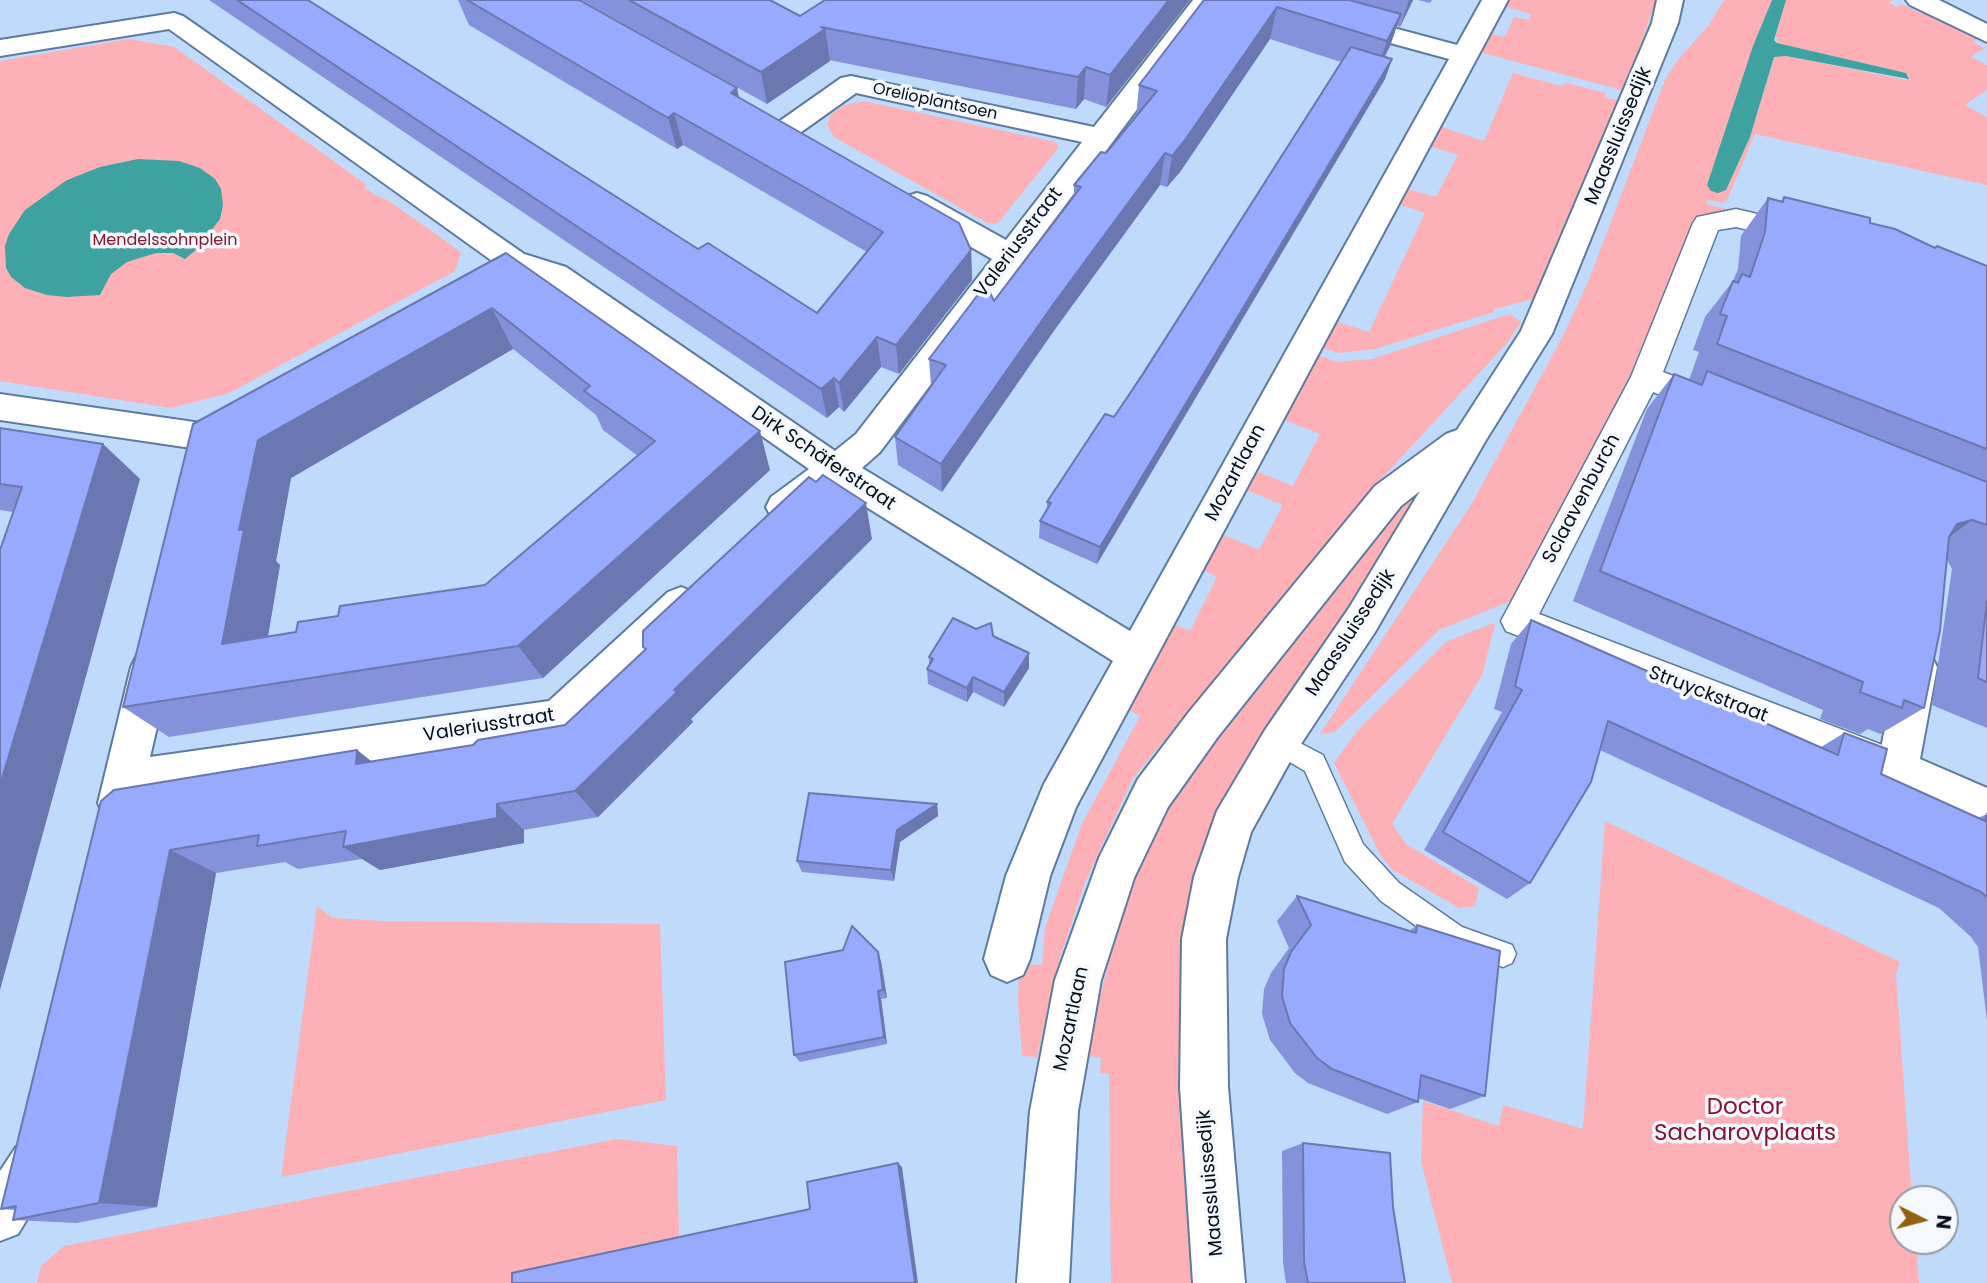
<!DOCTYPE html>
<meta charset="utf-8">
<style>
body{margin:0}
#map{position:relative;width:1987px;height:1283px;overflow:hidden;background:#bfdafa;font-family:Poppins,sans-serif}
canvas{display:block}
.north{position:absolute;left:1889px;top:1185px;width:70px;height:70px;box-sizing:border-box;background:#f5f8fc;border:2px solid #959ba2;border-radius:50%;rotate:96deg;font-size:19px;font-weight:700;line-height:28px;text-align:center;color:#050f1c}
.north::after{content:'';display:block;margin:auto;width:24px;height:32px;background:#926211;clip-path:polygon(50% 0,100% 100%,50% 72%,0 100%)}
</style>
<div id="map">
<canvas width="1987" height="1283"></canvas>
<div class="north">N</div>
</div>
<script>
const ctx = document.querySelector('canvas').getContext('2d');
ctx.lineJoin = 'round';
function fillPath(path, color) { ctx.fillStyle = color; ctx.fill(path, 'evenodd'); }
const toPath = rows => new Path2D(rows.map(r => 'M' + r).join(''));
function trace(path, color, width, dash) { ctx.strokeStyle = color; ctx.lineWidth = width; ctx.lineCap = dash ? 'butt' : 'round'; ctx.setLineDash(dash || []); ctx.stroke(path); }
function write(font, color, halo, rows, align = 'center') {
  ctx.font = font + ' Poppins,sans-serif'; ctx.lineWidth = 7; ctx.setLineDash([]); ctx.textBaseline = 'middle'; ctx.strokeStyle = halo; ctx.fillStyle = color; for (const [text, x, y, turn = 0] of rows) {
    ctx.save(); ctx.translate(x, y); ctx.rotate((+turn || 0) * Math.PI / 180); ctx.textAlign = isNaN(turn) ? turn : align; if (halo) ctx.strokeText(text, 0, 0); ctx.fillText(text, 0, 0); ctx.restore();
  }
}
const green = toPath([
 [1507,0,1656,0,1625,91,1479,52,1489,33,1505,37,1514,17,1529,20,1531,14,1503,6],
 [1724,0,1772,0,1753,46,1707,185,1726,190,1750,137,1774,57,1779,54,1906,80,1909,76,1906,73,1777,43,1776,34,1786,0,1893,0,1889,3,1897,7,1901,4,1922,14,1926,11,1978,38,1973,42,1984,48,1971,57,1987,65,1987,90,1965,105,1987,117,1987,185,1755,134,1727,200,1722,203,1708,200,1706,204,1738,212,1712,219,1700,215,1639,367,1525,595,1439,630,1335,732,1320,734,1471,505,1562,338,1588,282,1665,80,1677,61,1709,25],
 [129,39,174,47,367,185,364,187,375,195,389,201,461,252,455,271,229,393,171,408,0,381,0,61],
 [1513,73,1562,86,1566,83,1606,93,1605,97,1620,101,1563,231,1537,298,1494,309,1494,312,1375,349,1338,353,1320,347,1334,321,1369,332,1425,213,1399,204,1407,189,1436,197,1458,155,1429,146,1439,126,1484,141],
 [864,101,1055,142,1059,147,998,223,989,224,834,137,827,125,831,114,845,105],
 [1510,314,1521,322,1507,343,1372,489,1133,778,1085,882,1057,967,1037,1057,1022,1056,1018,1004,1019,964,1042,965,1045,928,1081,826,1140,716,1126,708,1172,623,1190,631,1217,577,1201,569,1221,534,1259,550,1283,505,1244,489,1254,470,1293,486,1320,434,1282,419,1316,354,1336,362,1372,359],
 [1413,493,1425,499,1251,750,1228,789,1204,854,1198,1283,1111,1283,1109,1074,1100,1073,1101,1058,1086,1055,1120,915,1150,841,1178,791],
 [1493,623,1495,625,1482,675,1392,824,1406,844,1479,888,1475,906,1459,908,1393,870,1381,856,1334,763,1358,730,1446,642],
 [1605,821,1900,962,1896,974,1912,1199,1903,1199,1903,1241,1916,1241,1919,1283,1452,1283,1421,1161,1423,1101,1499,1126,1503,1105,1583,1129],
 [317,906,333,918,379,921,660,924,666,1100,281,1177],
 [617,1139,677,1146,679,1241,533,1283,37,1283,41,1266,64,1246]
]);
const water = toPath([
 [1772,0,1786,0,1774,40,1777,43,1906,73,1909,79,1786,56,1774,57,1750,137,1726,190,1718,193,1711,191,1707,185,1753,46],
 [138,159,179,161,200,168,215,179,221,189,223,205,220,219,197,249,185,259,173,253,156,253,127,262,111,274,100,295,67,297,47,295,25,288,11,277,6,268,5,246,9,234,25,210,67,180,100,167]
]);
const service = toPath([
 [1279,732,1323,755,1363,844,1399,883,1462,927,1512,945,1516,954,1512,963,1503,967,1446,947,1381,901,1345,862,1305,771,1271,751,1267,743,1271,735,1279,732]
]);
const pedestrian = toPath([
 [1736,209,1808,226,1812,233,1808,240,1798,242,1736,227,1718,230,1663,372,1722,395,1726,403,1722,411,1711,415,1653,392,1539,614,1885,746,1891,758,1885,770,1872,775,1506,631,1501,621,1631,377,1693,223,1697,217,1736,209]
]);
const minor = toPath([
 [1193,0,1219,0,880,452,862,468,1130,631,1449,59,1251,5,1247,0,1289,0,1457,45,1482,0,1508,0,1076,807,1050,876,1030,959,1023,975,1007,982,991,975,984,959,1006,876,1044,784,1113,661,836,488,807,507,797,517,784,521,771,517,766,507,771,497,809,469,544,283,502,268,169,29,0,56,0,40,174,13,183,16,524,254,566,267,835,451,856,434,992,259,907,210,902,203,907,196,917,193,927,196,1006,240,1082,142,856,93,797,135,787,138,777,135,773,129,777,123,841,78,851,76,1094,127,1193,0],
 [1657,0,1683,0,1678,23,1552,334,1486,440,1375,632,1293,756,1251,832,1238,877,1226,939,1228,1087,1245,1283,1193,1283,1180,1087,1182,939,1194,877,1217,811,1265,730,1349,608,1420,491,1401,506,1217,738,1168,807,1134,878,1101,980,1078,1111,1069,1283,1017,1283,1030,1111,1055,980,1099,858,1138,779,1189,712,1375,486,1446,434,1457,430,1521,331,1652,23,1657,0],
 [1906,0,1939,0,1987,24,1987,42,1910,5,1906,0],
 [0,394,201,423,237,406,249,410,254,419,249,428,205,450,0,420,0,394],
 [681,587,694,592,700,603,694,614,573,731,559,736,141,797,134,817,119,823,104,817,98,803,131,667,137,655,151,650,165,655,171,667,150,757,549,701,668,592,681,587],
 [1917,650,1931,655,1937,667,1920,759,1987,788,1987,828,1883,782,1877,769,1897,667,1903,655,1917,650],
 [33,1139,50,1147,58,1164,50,1181,18,1234,0,1241,0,1171,16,1147,33,1139]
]);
const wall = toPath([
 [209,0,308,0,698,249,817,313,867,252,683,145,677,149,469,25,458,0,457,0,579,0,739,98,971,250,972,280,899,374,881,367,844,412,839,407,827,418],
 [581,0,739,0,800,16,1190,0,1106,107,1084,99,1076,109,829,60,830,61,767,104],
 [1204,0,1413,0,1400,27,1397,26,1390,46,1385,57,1392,59,1385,79,1097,564,1039,538,1040,521,1047,510,1047,502,1114,417,1341,62,1270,39,1180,172,1167,187,1160,185,1053,332,942,492,898,465,895,437,931,386,929,359,994,301,1074,196,1074,185,1106,153,1136,117,1139,85],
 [1418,0,1432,0,1430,3],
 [1784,197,1870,223,1987,266,1987,728,1932,705,1952,569,1947,560,1924,708,1880,734,1868,729,1860,734,1820,719,1823,710,1573,601,1647,409,1674,374,1689,380,1699,352,1693,350,1705,317,1733,281,1738,269,1741,236,1768,198,1781,201],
 [506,253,770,470,543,678,169,737,123,707,193,424],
 [513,349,596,415,603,430,638,456,485,585,338,616,296,632,268,637,280,565,276,561,291,478],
 [0,428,103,444,140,479,13,512,0,510],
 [872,539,691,719,693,722,598,817,524,830,524,843,380,870,362,859,298,869,285,862,216,873,157,1207,77,1223,13,1220,15,1210,1,1209,101,801,357,750,371,761,473,745,565,725,645,650,643,647],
 [1531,620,1821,747,1844,733,1881,774,1978,818,1987,814,1987,1021,1978,947,1971,937,1939,908,1600,750,1530,883,1507,899,1424,850,1502,712,1494,709,1511,644],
 [993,636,1029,653,1029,668,1004,707,973,692,967,702,928,684,927,669,929,665,929,657],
 [937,804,938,816,900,842,894,881,802,872,797,861],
 [1297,896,1409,931,1417,925,1485,1096,1450,1109,1418,1098,1418,1102,1387,1114,1308,1083,1295,1073,1270,1040,1262,1014,1264,989,1271,973,1289,948,1277,921],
 [881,961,887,998,881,999,887,1044,800,1062,794,1055],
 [1303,1143,1393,1207,1405,1283,1286,1283,1283,1263,1282,1151]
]);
const shadedWall = toPath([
 [1169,0,1190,0,1106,107,1110,75],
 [1409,0,1413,0,1400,27],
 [1277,7,1270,39,1180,172,1167,187,1172,156],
 [1401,14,1390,46,1376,73,1387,41],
 [825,29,830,61,767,104,761,72],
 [1392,59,1385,79,1097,564,1100,547],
 [1086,67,1084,99,1076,109,1078,77],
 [737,88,744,120,731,93],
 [674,113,683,145,677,149,668,118],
 [1165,153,1160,185,1053,332,942,492,941,464,1055,302],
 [971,250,972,280,899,374,896,345],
 [492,308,513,349,291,478,276,561,280,565,261,676,222,644,239,530,258,440],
 [877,337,881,367,844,412,839,383],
 [834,378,839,407,827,418,821,389],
 [760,431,770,470,543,678,518,646],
 [103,444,140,479,0,990,0,785],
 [866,503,872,539,691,719,693,722,598,817,575,791,674,690],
 [1972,520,1931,551,1957,524],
 [1029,653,1029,668,1004,707,1004,692],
 [973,677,973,692,967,702,967,688],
 [357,750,391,777,356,764],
 [497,804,524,830,524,843,380,870,343,847],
 [937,804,938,816,900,842,894,881,891,870,897,830],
 [170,850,216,873,157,1207,99,1203],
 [878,952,881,961,887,998,883,990],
 [878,991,881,999,887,1044,884,1037],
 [898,1163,902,1167,918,1283,915,1283]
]);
const building = toPath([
 [237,0,308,0,698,249,708,243,817,313,883,232,674,113,668,118,467,0,579,0,737,88,731,93,959,223,971,250,896,345,877,337,839,383,834,378,821,389,237,0],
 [629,0,770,0,800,16,825,0,1169,0,1110,75,1086,67,1078,77,821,27,825,29,761,72,629,0],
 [1204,0,1349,0,1401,14,1387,41,1277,7,1185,140,1172,156,1165,153,1055,302,941,464,895,437,946,365,929,359,986,284,994,301,1081,187,1074,185,1101,152,1106,153,1157,91,1139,85,1204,0],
 [1351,47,1392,59,1100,547,1040,521,1051,503,1047,502,1105,414,1114,417,1143,374,1351,47],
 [1784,197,1870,218,1870,223,1895,229,1935,248,1937,246,1987,266,1987,449,1717,344,1727,316,1720,314,1733,281,1738,283,1742,274,1750,277,1765,232,1768,198,1783,202,1784,197],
 [506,253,760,431,518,646,123,707,193,424,506,253],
 [492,308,590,386,584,391,655,441,485,585,340,606,338,616,298,622,296,632,222,644,244,529,239,530,258,440,492,308],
 [1707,371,1987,482,1987,525,1972,520,1957,524,1949,537,1940,630,1924,708,1904,700,1902,708,1860,692,1863,682,1600,571,1674,374,1702,385,1707,371],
 [0,428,103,444,0,785,0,550,22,487,0,484,0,428],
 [823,475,866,503,674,690,677,692,575,791,497,804,497,818,343,847,346,831,257,846,259,835,170,850,99,1203,13,1220,16,1206,1,1209,101,801,114,790,357,750,356,764,473,745,478,740,565,725,646,649,643,647,643,631,809,477,816,482,823,475],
 [1987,601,1987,682,1978,678,1987,601],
 [953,618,976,629,991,623,993,636,1029,653,1004,692,973,677,967,688,927,669,933,659,929,657,953,618],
 [1531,620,1838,755,1844,733,1887,749,1881,774,1985,821,1987,814,1987,897,1981,892,1608,721,1591,782,1530,883,1443,832,1522,690,1515,686,1531,620],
 [809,793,937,804,897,830,891,870,797,861,809,793],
 [1297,896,1416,933,1417,925,1500,951,1485,1096,1421,1075,1418,1102,1332,1069,1317,1058,1290,1023,1282,996,1284,969,1291,952,1311,925,1297,896],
 [852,926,878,952,883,990,878,991,884,1037,794,1055,785,962,843,950,852,926],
 [1303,1143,1390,1153,1393,1207,1405,1283,1308,1283,1304,1262,1303,1143],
 [898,1163,915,1283,512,1283,512,1273,810,1209,807,1182,898,1163]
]);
const farStreetnames = [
 ["Orelioplantsoen",935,102,12]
];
const farParknames = [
 ["Mendelssohnplein",165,241]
];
const streetNames = [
 ["Maassluissedijk",1619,136,-68],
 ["Valeriusstraat",1019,243,-53],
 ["Dirk Schäferstraat",823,459,34],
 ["Mozartlaan",1236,473,-62],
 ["Sclaavenburch",1582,499,-62],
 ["Maassluissedijk",1351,633,-57],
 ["Struyckstraat",1708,695,21],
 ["Valeriusstraat",489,726,-9],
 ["Mozartlaan",1072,1019,-78],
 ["Maassluissedijk",1211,1183,-95]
];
const nearParknames = [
 ["Doctor",1745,1108],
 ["Sacharovplaats",1745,1134]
];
fillPath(green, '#fdb0b6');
fillPath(water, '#3ea2a0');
trace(service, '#5d7b9f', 3);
trace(pedestrian, '#5d7b9f', 3);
trace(minor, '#5d7b9f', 4);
fillPath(service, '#fff');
fillPath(pedestrian, '#fff');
fillPath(minor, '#fff');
fillPath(wall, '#8392da');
fillPath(shadedWall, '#6a77b1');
fillPath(building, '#98aafd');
trace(building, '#6a77b1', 2);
write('16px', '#050f1c', '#f5f8fc', farStreetnames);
write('16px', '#861531', '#f5f8fc', farParknames);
write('19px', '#050f1c', '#f5f8fc', streetNames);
write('23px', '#861531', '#f5f8fc', nearParknames);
</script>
